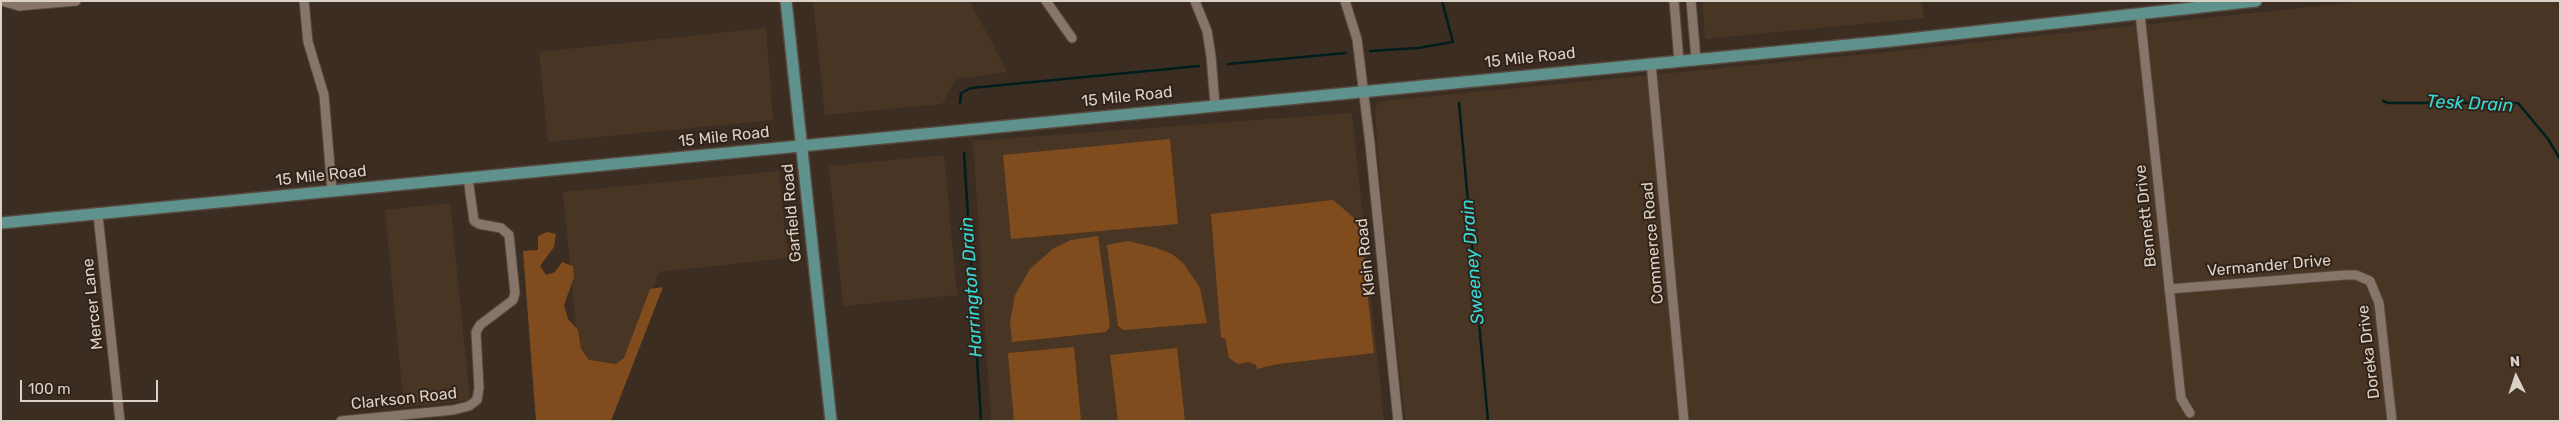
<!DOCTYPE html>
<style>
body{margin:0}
#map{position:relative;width:2561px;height:422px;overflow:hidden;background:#3c2d22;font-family:Rubik,sans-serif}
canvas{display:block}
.frame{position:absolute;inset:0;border:2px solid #dad1c9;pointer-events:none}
.north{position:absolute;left:2491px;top:352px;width:50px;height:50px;-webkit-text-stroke:4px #322318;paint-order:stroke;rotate:356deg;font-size:14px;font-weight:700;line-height:20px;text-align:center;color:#dad1c9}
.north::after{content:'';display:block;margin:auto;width:18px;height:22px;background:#dad1c9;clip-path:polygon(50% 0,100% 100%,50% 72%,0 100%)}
.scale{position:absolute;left:20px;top:380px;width:138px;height:22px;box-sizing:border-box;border:2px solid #dad1c9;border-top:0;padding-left:6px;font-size:15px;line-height:18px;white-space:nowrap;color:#dad1c9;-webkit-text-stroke:4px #322318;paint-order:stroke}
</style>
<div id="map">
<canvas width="2561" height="422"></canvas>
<div class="frame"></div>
<div class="north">N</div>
<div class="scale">100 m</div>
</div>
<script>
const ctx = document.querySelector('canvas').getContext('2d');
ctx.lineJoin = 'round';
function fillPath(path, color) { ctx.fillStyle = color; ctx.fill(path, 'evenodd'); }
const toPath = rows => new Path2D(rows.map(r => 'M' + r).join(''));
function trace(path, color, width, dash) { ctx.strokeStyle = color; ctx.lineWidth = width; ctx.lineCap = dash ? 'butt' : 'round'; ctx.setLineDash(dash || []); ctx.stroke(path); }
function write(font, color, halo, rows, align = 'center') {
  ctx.font = font + ' Rubik,sans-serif'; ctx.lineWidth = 4; ctx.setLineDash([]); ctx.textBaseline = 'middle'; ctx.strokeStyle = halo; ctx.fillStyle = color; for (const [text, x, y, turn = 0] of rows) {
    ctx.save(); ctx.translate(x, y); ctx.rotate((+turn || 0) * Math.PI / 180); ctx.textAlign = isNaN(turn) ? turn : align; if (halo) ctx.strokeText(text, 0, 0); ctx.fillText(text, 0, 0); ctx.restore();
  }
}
const built = toPath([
 [813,1,970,1,1007,72,956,79,942,104,825,115],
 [1702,1,1922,1,1924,18,1705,39],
 [2365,1,2560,1,2560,421,1405,421,1382,205,1375,113,1377,104,1383,101,1887,52],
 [766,28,773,120,548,142,539,52],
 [1352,113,1384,421,991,421,973,141],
 [944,155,957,295,843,306,829,166],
 [779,171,788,258,659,272,607,421,585,421,563,192],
 [450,203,470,400,404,407,385,210]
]);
const green = toPath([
 [1170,139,1178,224,1011,239,1003,155],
 [1333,200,1360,223,1374,353,1278,364,1257,369,1256,365,1249,362,1238,364,1229,358,1225,338,1221,338,1211,214],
 [547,232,556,234,554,247,540,266,546,275,555,272,562,262,573,266,574,277,564,305,568,319,578,330,581,349,589,360,616,364,624,358,650,289,663,287,611,421,536,421,523,251,538,250,538,236],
 [1098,236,1110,326,1106,332,1012,342,1010,322,1015,295,1030,269,1054,248,1071,240],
 [1128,241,1157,248,1172,254,1184,264,1200,288,1207,323,1124,330,1118,326,1107,245],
 [1074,347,1081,421,1014,421,1008,353],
 [1177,348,1185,421,1118,421,1110,355]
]);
const stream = toPath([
 [1370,51,1418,48,1453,42,1442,1],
 [1228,64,1346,53],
 [2383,101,2388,103,2518,103,2548,139,2560,159],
 [960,103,961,93,971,88,1199,66],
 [1459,103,1488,421],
 [964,153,981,421]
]);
const minor = toPath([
 [2,1,19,6,76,1],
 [304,1,308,42,324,95,332,191],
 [1046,1,1072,38],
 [1195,1,1207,31,1211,56,1215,105],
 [1345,1,1357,39,1370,144,1398,421],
 [1674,1,1679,61],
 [1691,1,1696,59],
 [2140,14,2181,398,2190,413],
 [1651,63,1684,421],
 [98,215,120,421],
 [2169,289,2345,275,2356,275,2370,281,2379,303,2392,421],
 [341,421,453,410,469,406,477,400,479,388,476,332,480,325,513,300,515,293,509,235,501,228,479,224,474,221,468,178]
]);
const major = toPath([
 [786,1,831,421],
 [1,223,1890,41,2256,1]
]);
const streetNames = [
 ["15 Mile Road",1530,58,-6],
 ["15 Mile Road",1127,97,-6],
 ["15 Mile Road",724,137,-6],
 ["15 Mile Road",321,176,-6],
 ["Garfield Road",792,213,-95],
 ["Bennett Drive",2146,216,-96],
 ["Commerce Road",1653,243,-95],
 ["Klein Road",1366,257,-96],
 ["Vermander Drive",2269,266,-5],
 ["Mercer Lane",93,304,-96],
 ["Doreka Drive",2369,352,-97],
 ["Clarkson Road",404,399,-6]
];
const waterNames = [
 ["Tesk Drain",2470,104,3],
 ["Sweeney Drain",1473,262,-95],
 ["Harrington Drain",972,287,-94]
];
fillPath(built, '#493524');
fillPath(green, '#804c1d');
trace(stream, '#001e1e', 2.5);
trace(minor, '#564a3f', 11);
trace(major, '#564a3f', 14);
trace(minor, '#867568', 9);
trace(major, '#60928d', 11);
write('16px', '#dad1c9', '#322318', streetNames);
write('italic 18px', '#36d9da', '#322318', waterNames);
</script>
